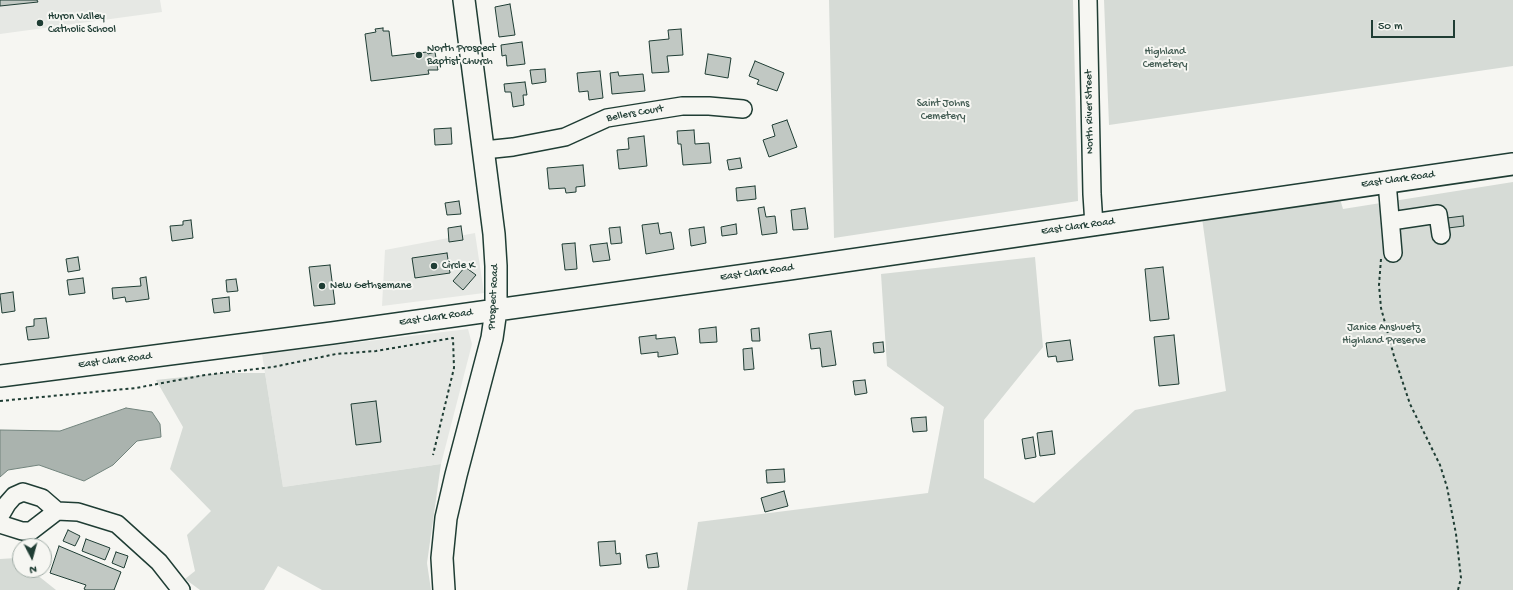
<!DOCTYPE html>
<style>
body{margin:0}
#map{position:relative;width:1513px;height:590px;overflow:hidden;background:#f6f6f2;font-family:"Gochi Hand",sans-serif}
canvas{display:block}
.north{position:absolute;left:12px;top:538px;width:40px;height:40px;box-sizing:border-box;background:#f6f6f2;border:1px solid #a0aca6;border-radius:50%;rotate:174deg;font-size:11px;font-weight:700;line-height:16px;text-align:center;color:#1f3d34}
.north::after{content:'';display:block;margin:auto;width:14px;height:18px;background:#1f3d34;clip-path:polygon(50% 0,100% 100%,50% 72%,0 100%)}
.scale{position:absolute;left:1371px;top:20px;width:84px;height:18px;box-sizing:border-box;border:2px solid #1f3d34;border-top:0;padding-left:5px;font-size:12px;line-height:14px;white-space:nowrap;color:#1f3d34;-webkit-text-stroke:3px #f6f6f2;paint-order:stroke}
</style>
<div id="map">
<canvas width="1513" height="590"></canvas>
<div class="north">N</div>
<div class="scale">50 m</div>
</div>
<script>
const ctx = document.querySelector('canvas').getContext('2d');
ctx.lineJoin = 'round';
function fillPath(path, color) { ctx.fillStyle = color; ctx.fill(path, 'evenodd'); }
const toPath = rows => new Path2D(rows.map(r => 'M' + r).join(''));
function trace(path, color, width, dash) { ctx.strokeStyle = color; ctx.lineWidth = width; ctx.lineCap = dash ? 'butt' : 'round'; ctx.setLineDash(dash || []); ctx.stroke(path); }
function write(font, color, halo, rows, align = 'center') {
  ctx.font = font + ' "Gochi Hand",sans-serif'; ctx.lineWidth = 4; ctx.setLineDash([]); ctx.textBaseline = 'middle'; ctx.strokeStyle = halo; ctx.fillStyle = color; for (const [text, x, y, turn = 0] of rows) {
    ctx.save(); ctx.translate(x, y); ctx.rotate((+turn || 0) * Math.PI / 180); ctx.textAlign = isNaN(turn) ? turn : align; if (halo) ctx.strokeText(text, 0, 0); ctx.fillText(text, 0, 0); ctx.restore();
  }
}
const built = toPath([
 [0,0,160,0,162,12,0,34],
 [475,233,484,293,382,306,385,250],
 [468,329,472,344,441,464,283,487,262,354]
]);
const green = toPath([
 [829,0,1073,0,1078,201,834,238],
 [1104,0,1513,0,1513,66,1109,125],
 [1513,182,1513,590,687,590,698,522,928,493,944,407,887,366,881,274,1035,257,1043,347,984,420,984,478,1034,503,1135,410,1226,391,1202,218,1340,199,1343,209],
 [221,373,265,373,283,487,441,464,427,563,431,590,322,590,278,566,264,590,200,590,185,579,195,571,187,535,211,511,170,469,183,427,156,380],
 [16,558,20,561,20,570,31,570,56,590,0,590,0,559]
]);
const water = toPath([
 [126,408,152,412,160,424,161,437,137,441,113,465,84,481,39,465,8,470,0,477,0,430,60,431,126,408]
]);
const building = toPath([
 [0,0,37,0,38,2,0,6,0,0],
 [510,4,515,35,499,37,495,7,510,4],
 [383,28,383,31,389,31,392,56,427,52,428,54,435,52,438,70,428,70,429,74,371,81,365,34,376,32,375,29,383,28],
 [681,29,683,55,667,56,669,72,652,73,649,41,669,39,668,30,681,29],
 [522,42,525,64,507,66,506,55,502,56,501,45,522,42],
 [708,54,731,58,728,78,705,74,708,54],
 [755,61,784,73,777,91,757,84,759,80,749,76,755,61],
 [545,69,546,82,532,84,530,70,545,69],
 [600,71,603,98,589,100,588,91,579,92,577,73,600,71],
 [618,72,619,76,643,74,645,91,612,94,610,73,618,72],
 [525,82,527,95,523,95,524,105,513,107,511,92,505,92,504,84,525,82],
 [787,120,797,147,769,157,763,140,775,136,772,125,787,120],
 [451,128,452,144,435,145,434,129,451,128],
 [694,130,695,144,709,143,711,163,683,165,681,144,678,144,677,131,694,130],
 [644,136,647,166,619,169,617,150,629,149,628,138,644,136],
 [740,158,742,168,729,170,727,160,740,158],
 [583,165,585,186,576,187,576,192,566,193,565,188,549,189,547,168,583,165],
 [755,186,756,199,737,201,736,188,755,186],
 [459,201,461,214,447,215,445,203,459,201],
 [764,207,766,217,775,216,777,233,762,235,758,208,764,207],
 [805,208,808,229,793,230,791,210,805,208],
 [1463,216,1464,226,1448,228,1447,218,1463,216],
 [191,220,193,238,172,241,170,226,183,225,183,221,191,220],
 [658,223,660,234,671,232,674,249,646,254,642,225,658,223],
 [736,224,737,234,722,236,721,227,736,224],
 [461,226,463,240,449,242,448,228,461,226],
 [620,227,622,243,611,244,609,228,620,227],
 [704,227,706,243,691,246,689,229,704,227],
 [575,243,577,269,565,270,562,244,575,243],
 [607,243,610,260,593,262,590,245,607,243],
 [447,253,450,273,415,278,412,258,447,253],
 [78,257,80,270,68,272,66,259,78,257],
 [330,265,335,304,314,306,309,267,330,265],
 [465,267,476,275,463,290,453,281,465,267],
 [1163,267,1169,319,1150,321,1145,269,1163,267],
 [146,277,149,299,126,302,125,297,113,299,112,288,141,286,140,278,146,277],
 [83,278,85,293,69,295,67,280,83,278],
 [236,279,238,291,227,292,226,280,236,279],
 [13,292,15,311,2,313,0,294,13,292],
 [229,297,230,311,214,313,212,299,229,297],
 [46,318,49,338,28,340,26,327,34,326,34,319,46,318],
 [716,327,717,342,700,343,699,329,716,327],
 [759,328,760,341,752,341,751,329,759,328],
 [831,331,836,365,822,367,820,348,811,349,809,334,831,331],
 [656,335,656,339,675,337,678,354,658,357,658,352,641,354,639,337,656,335],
 [1174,335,1179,384,1159,386,1154,337,1174,335],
 [1070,340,1073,360,1057,362,1056,356,1048,357,1046,343,1070,340],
 [883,342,884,352,874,353,873,343,883,342],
 [752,348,754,369,744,370,743,349,752,348],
 [865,380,867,393,855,395,853,381,865,380],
 [376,401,381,442,356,445,351,404,376,401],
 [926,417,927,431,913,432,911,418,926,417],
 [1052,431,1055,454,1040,456,1037,433,1052,431],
 [1033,437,1036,457,1025,459,1022,439,1033,437],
 [784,469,785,482,767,483,766,470,784,469],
 [784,491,788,506,765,512,761,498,784,491],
 [68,530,80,536,75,546,63,541,68,530],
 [86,539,110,548,105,560,82,551,86,539],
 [615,541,616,554,620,553,621,564,600,566,598,542,615,541],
 [59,546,121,572,114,590,86,590,84,589,86,585,50,573,59,546],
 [116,552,128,556,124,568,112,563,116,552],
 [657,553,659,567,648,568,646,555,657,553]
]);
const path = toPath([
 [1381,259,1379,285,1381,308,1394,356,1410,404,1440,465,1447,487,1456,534,1461,578,1458,590],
 [0,401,136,388,205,375,273,367,336,354,376,351,453,338,454,368,433,455]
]);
const minor = toPath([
 [1088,0,1092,194,1094,225],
 [484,150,513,147,565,137,607,118,682,106,709,106,743,109],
 [1387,182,1393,253],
 [1391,221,1438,214,1441,235],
 [0,516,7,504,14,496,23,492,42,498,57,511,78,512,117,524,159,562,181,590],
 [0,524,22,531,31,531,57,511]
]);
const major = toPath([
 [0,376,332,333,789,269,1513,164],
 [444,590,442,558,446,518,456,475,492,338,496,310,496,266,494,234,464,0]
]);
const markers = [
 [40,23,4,"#1f3d34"],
 [419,55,4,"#1f3d34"],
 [434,266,4,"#1f3d34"],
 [322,286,4,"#1f3d34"]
];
const poiNames = [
 ["Huron Valley",48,17],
 ["Catholic School",48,30],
 ["North Prospect",427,49],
 ["Baptist Church",427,62],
 ["Circle K",442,266],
 ["New Gethsemane",330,286]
];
const parkNames = [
 ["Highland",1165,52],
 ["Cemetery",1165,65],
 ["Saint Johns",943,104],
 ["Cemetery",943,117],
 ["Janice Anshuetz",1384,328],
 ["Highland Preserve",1384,341]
];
const streetNames = [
 ["North River Street",1090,112,-91],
 ["Bellers Court",635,114,-10],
 ["East Clark Road",1398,180,-8],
 ["East Clark Road",1078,227,-8],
 ["East Clark Road",757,273,-8],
 ["Prospect Road",494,297,-87],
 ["East Clark Road",436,318,-8],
 ["East Clark Road",115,361,-7]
];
fillPath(built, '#e6e8e4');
fillPath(green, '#d6dbd6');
fillPath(water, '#aab3ae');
trace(water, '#72847d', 1);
fillPath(building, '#c1c8c3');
trace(building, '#1f3d34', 1);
trace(minor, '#1f3d34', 20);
trace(major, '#1f3d34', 24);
trace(path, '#1f3d34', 2, [3, 3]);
trace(minor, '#f6f6f2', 17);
trace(major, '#f6f6f2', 21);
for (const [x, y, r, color] of markers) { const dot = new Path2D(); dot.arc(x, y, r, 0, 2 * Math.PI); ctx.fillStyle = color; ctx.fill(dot); trace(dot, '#f6f6f2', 1.5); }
write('11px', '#1f3d34', '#f6f6f2', poiNames, 'left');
write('11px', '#445d54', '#f6f6f2', parkNames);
write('11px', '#1f3d34', '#f6f6f2', streetNames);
</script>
